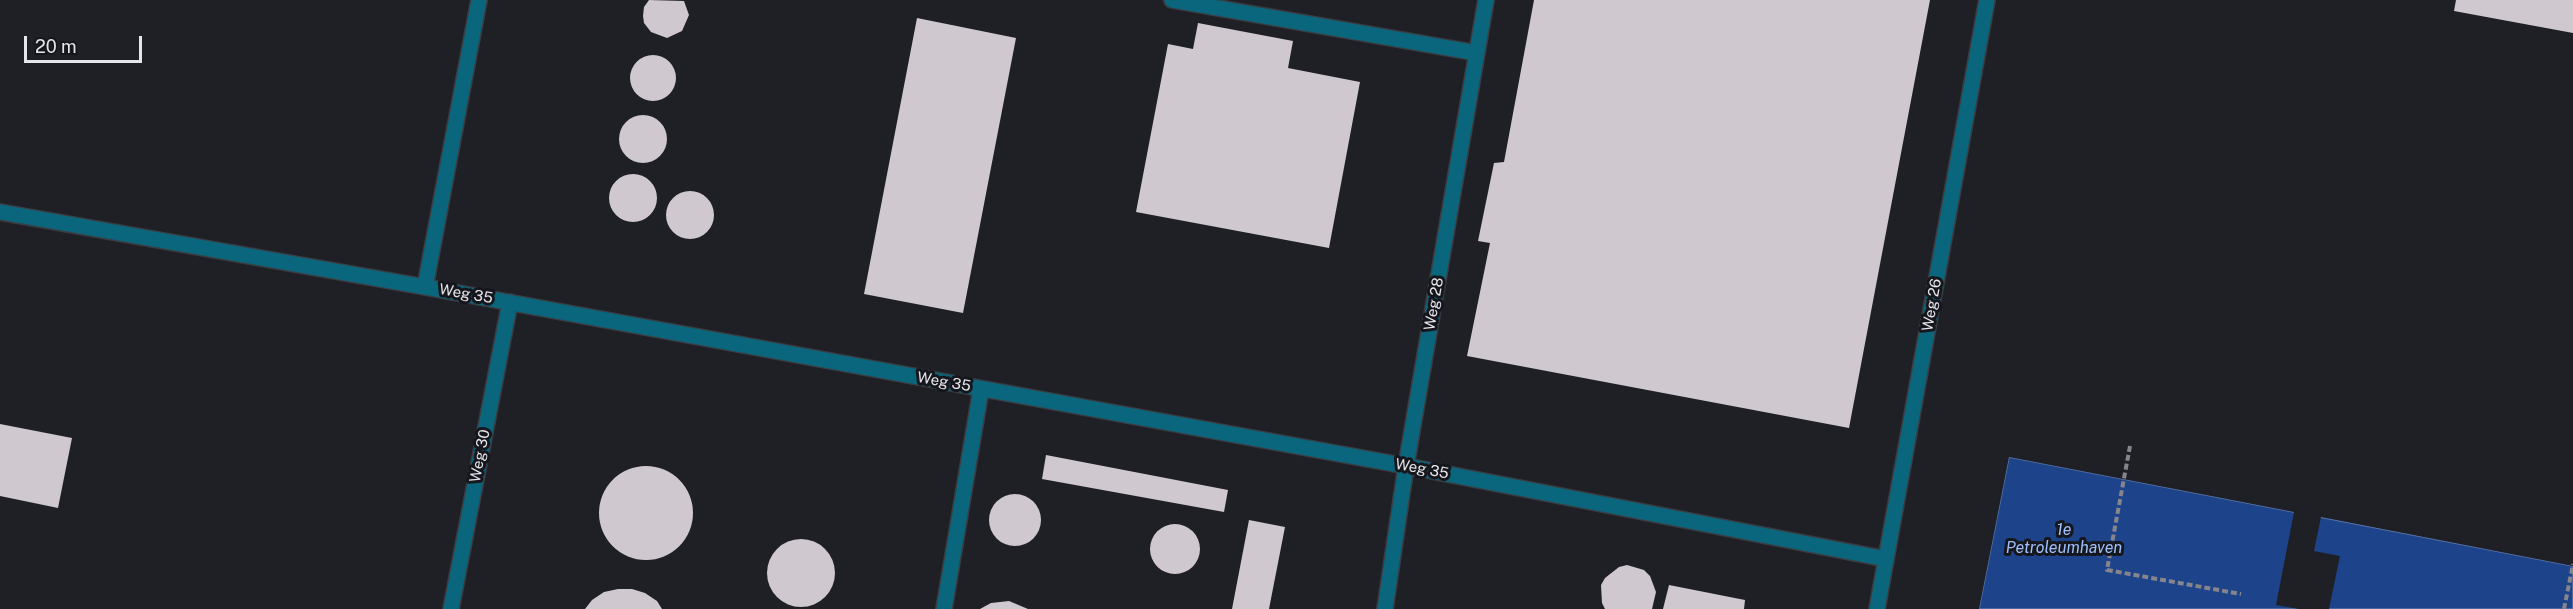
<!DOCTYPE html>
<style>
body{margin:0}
#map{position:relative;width:2573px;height:609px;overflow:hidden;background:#1f2026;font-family:"Public Sans",sans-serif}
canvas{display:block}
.scale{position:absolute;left:24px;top:36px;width:118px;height:27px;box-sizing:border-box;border:3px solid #e5e5ea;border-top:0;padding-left:8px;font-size:18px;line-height:21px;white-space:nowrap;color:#e5e5ea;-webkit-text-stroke:4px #16171d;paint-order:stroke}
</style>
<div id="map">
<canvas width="2573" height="609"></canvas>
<div class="scale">20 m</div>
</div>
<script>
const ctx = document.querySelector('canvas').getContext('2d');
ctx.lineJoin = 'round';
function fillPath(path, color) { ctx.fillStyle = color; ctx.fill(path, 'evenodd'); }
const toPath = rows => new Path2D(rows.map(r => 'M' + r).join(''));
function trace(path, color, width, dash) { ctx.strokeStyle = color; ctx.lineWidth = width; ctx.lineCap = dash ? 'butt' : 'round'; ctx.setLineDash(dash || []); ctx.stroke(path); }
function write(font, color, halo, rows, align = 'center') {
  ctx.font = font + ' "Public Sans",sans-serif'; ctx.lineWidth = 6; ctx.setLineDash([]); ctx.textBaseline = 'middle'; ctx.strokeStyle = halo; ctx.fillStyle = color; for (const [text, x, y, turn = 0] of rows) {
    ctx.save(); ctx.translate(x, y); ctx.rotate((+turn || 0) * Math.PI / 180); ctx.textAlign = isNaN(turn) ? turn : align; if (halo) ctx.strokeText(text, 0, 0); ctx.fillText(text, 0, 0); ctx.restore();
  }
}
const water = toPath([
 [2009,457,2573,566,2573,609,1979,609,2009,457]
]);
const pier = toPath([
 [2008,454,2573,563,2573,566,2321,517,2314,551,2340,556,2329,609,2299,609,2276,605,2294,512,2009,457,1979,609,1976,609]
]);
const building = toPath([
 [649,0,684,1,689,15,682,31,667,38,651,32,644,23,643,16,644,7],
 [1534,0,1930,0,1849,428,1467,356,1490,243,1478,241,1494,163,1504,162],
 [2456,0,2573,0,2573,33,2454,11],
 [917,18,1016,38,963,313,864,294],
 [1198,23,1293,41,1288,68,1360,82,1329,248,1136,212,1168,44,1193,49],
 '630 78a23 23 0 1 1 46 0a23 23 0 1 1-46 0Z',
 '619 139a24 24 0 1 1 48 0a24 24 0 1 1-48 0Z',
 '609 198a24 24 0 1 1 48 0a24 24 0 1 1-48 0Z',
 '666 215a24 24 0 1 1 48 0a24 24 0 1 1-48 0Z',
 [0,424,72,438,58,508,0,496],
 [1046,455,1228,490,1224,512,1042,479],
 '599 513a47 47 0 1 1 94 0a47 47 0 1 1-94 0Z',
 '989 520a26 26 0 1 1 52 0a26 26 0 1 1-52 0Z',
 [1249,520,1285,527,1269,609,1232,609],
 '1150 549a25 25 0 1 1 50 0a25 25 0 1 1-50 0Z',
 '767 573a34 34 0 1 1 68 0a34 34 0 1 1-68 0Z',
 [1627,565,1644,570,1650,576,1656,592,1652,609,1605,609,1602,603,1601,585,1605,578,1619,567],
 [1669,585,1745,600,1744,609,1663,609],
 [618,589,632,589,645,593,657,601,662,609,585,609,592,600,604,592],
 [1009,601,1028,609,980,609,991,603]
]);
const path = toPath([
 [2130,446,2107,570,2241,594],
 [2564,609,2573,564]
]);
const service = toPath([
 [1172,0,1477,53],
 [0,212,425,287,1406,466,1886,559],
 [425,287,479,0],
 [451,609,510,302],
 [944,609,981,389],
 [1385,609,1406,466,1486,0],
 [1877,609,1987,0]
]);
const streetNames = [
 ["Weg 35",466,294,10],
 ["Weg 28",1434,304,-80],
 ["Weg 26",1932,305,-80],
 ["Weg 35",944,382,10],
 ["Weg 30",480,456,-79],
 ["Weg 35",1422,469,11]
];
const waterNames = [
 ["1e",2064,530],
 ["Petroleumhaven",2064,548]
];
fillPath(water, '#1d438b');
trace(water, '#5974a8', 1.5);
fillPath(pier, '#1f2026');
fillPath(building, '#cfc8cf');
trace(service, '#3b3c41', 18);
trace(path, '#85858b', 4, [6, 3]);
trace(service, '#0a667d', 15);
write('15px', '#e5e5ea', '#16171d', streetNames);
write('italic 16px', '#9ec1fd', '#16171d', waterNames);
</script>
